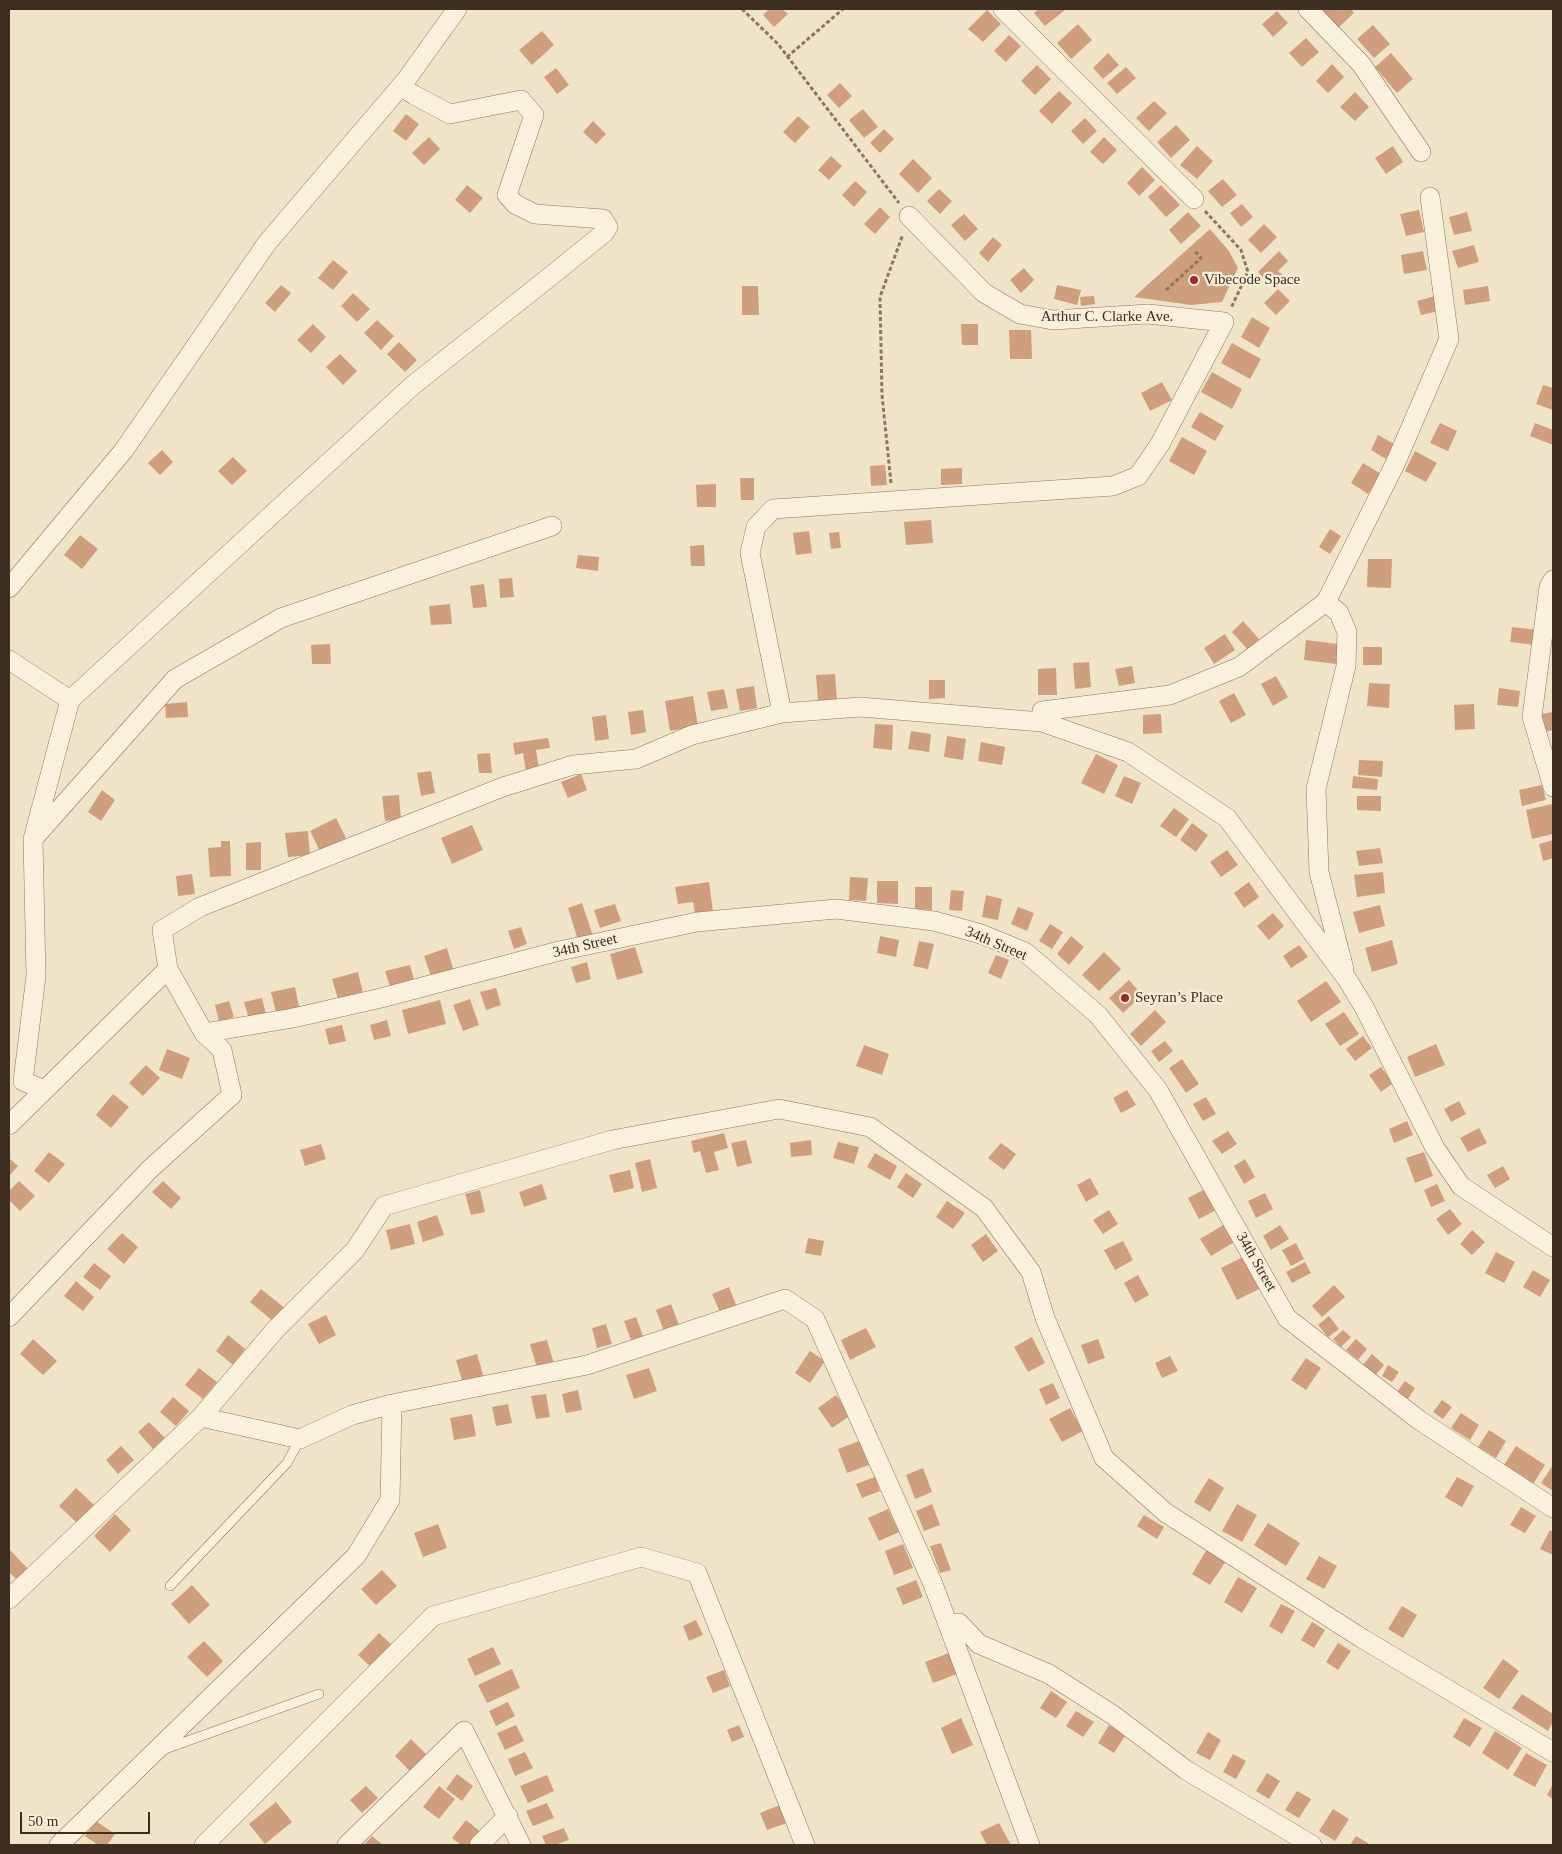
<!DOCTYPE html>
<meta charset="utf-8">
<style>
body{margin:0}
#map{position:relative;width:1562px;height:1854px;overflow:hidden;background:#f0e4c8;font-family:Georgia,serif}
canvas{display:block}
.frame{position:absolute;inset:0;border:10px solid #3d2e20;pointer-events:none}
.scale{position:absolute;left:20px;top:1812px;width:130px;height:22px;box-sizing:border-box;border:2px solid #3d2e20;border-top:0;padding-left:6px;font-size:15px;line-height:18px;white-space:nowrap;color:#3d2e20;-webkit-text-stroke:4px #f7eed8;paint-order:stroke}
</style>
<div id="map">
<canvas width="1562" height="1854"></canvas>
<div class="frame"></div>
<div class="scale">50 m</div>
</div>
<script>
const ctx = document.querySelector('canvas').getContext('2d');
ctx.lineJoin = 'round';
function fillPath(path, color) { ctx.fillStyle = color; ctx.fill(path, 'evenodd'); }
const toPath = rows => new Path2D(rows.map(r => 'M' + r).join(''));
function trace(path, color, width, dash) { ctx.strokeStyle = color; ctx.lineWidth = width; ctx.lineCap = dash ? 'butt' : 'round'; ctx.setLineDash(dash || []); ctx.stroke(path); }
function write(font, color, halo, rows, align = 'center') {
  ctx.font = font + ' Georgia,serif'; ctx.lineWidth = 4.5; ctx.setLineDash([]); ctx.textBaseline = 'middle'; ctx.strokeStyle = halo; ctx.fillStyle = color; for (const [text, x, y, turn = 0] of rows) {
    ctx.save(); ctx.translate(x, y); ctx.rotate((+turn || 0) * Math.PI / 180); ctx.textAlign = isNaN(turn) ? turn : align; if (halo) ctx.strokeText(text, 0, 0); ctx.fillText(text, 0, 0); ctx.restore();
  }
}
const building = toPath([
 [769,9,782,9,788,14,774,27,763,15],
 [1039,9,1063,9,1065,10,1045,26,1034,13],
 [1321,9,1351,9,1354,13,1338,28],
 [987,10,1001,24,983,42,968,29],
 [1277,11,1288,23,1273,37,1262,24],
 [1078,24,1092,40,1071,59,1057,43],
 [1373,25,1390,44,1374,58,1357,39],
 [542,31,554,45,532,65,519,50],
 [1009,35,1021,46,1006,62,994,51],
 [1306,38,1319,52,1302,67,1289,53],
 [1108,53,1119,65,1103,79,1093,68],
 [1391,53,1413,79,1397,93,1375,67],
 [1332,64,1344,77,1328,93,1316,81],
 [1037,65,1051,79,1035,95,1021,81],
 [1126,67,1136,78,1117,94,1107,83],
 [556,68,569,85,557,94,544,77],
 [840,83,852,96,839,108,827,95],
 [1059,91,1072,103,1052,124,1039,111],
 [1355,92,1369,107,1355,121,1340,107],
 [1154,101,1167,113,1149,131,1136,118],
 [863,109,878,127,864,138,849,120],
 [406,114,419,124,406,141,393,131],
 [798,116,810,127,795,143,783,132],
 [1085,118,1097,131,1083,144,1071,131],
 [593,121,606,134,596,144,583,132],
 [1176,125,1190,140,1171,158,1157,142],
 [884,129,894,139,880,153,870,143],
 [429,137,440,149,424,165,412,153],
 [1104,137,1117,150,1103,164,1090,152],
 [1197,146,1213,161,1197,179,1180,165],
 [1393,146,1403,162,1386,174,1375,158],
 [831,156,842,166,829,180,818,170],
 [913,159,932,178,918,193,899,174],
 [1142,167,1155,180,1139,196,1127,183],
 [1223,179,1237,195,1222,207,1208,191],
 [855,181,867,192,854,207,842,195],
 [467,185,483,198,470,213,455,200],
 [1161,185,1180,205,1166,217,1148,197],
 [939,189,952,201,940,214,927,201],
 [1242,204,1253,217,1241,227,1230,213],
 [880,207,890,217,875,234,864,224],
 [1419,210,1424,232,1406,236,1400,214],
 [1188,212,1201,226,1181,244,1169,230],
 [1467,212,1472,231,1454,235,1449,217],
 [964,214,978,229,965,241,951,225],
 [1264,224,1277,237,1261,253,1248,240],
 [1210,229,1229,251,1238,268,1222,302,1191,305,1134,297],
 [993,237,1002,245,988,262,979,253],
 [1474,245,1479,262,1458,268,1452,251],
 [1279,251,1288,261,1278,271,1283,275,1271,286,1258,272],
 [1423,251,1427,270,1404,274,1401,255],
 [333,260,348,272,333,290,318,278],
 [1024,268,1034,280,1021,293,1010,280],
 [281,285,291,293,275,312,265,303],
 [1057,285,1081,290,1077,305,1054,299],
 [742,286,758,286,759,315,742,315],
 [1488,286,1490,301,1465,305,1463,290],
 [1278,289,1290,301,1276,315,1264,303],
 [353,293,370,309,357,322,341,306],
 [1094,296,1095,304,1081,306,1080,297],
 [1435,296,1439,311,1421,315,1417,301],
 [1252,317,1270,328,1259,348,1241,337],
 [377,320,394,336,381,350,364,333],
 [313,324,326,337,311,353,297,340],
 [961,324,978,324,978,345,962,345],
 [1009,330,1031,330,1032,359,1010,359],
 [399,342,417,360,405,372,387,354],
 [1232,343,1261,359,1250,379,1221,363],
 [340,354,357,371,343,385,326,367],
 [1212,372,1242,389,1232,409,1201,392],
 [1162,382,1172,400,1150,411,1141,393],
 [1543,385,1553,388,1553,410,1536,404],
 [1200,412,1224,426,1215,441,1191,427],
 [1440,423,1457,431,1448,451,1430,443],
 [1535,423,1553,430,1553,445,1530,436],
 [1378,435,1394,444,1386,459,1371,450],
 [1182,437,1207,451,1194,475,1169,461],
 [162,450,173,462,160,475,148,463],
 [1415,451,1437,463,1426,482,1405,471],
 [233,457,247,471,232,485,218,471],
 [1363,463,1381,474,1368,494,1351,483],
 [885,465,887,485,871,486,870,466],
 [962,468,962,484,941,485,941,469],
 [740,478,754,478,754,500,741,500],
 [716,484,716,507,697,507,696,485],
 [931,520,933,543,906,545,904,522],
 [1330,529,1341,536,1330,554,1319,547],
 [809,531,812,553,796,555,793,533],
 [839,532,841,548,831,549,829,533],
 [80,535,98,549,82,569,64,555],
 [704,545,705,566,691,566,690,546],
 [578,555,599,557,598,571,576,568],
 [1368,559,1392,559,1391,588,1367,587],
 [512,578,514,597,500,598,499,579],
 [484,584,487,607,473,608,470,586],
 [450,604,452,624,431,625,429,606],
 [1243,621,1259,639,1248,650,1232,632],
 [1512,627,1537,630,1535,645,1510,642],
 [1225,634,1235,650,1214,664,1204,648],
 [1306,640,1338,644,1336,664,1304,660],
 [330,644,331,664,312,664,311,645],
 [1363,647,1382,647,1382,665,1363,665],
 [1089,662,1091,687,1075,689,1073,663],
 [1132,666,1135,683,1119,686,1115,669],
 [1056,668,1057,695,1038,695,1038,669],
 [835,674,837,700,818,701,816,675],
 [1276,676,1288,697,1273,706,1261,684],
 [929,680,945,680,945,698,929,699],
 [1369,683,1390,684,1389,708,1367,706],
 [754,686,757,708,740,711,736,689],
 [1499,688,1520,691,1518,707,1497,705],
 [724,689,728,708,711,711,707,692],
 [1234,693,1246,715,1231,723,1219,701],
 [693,696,698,726,670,731,665,701],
 [187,702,188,717,166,718,165,704],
 [1474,704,1475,729,1455,730,1454,705],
 [643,710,646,732,631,735,628,712],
 [1553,712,1553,730,1545,732,1541,714],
 [1161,714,1162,733,1143,734,1143,715],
 [606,715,609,739,595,741,592,717],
 [875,724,893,725,892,750,873,748],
 [911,731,931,734,929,752,908,749],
 [947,736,966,739,963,760,944,757],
 [548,738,550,748,536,750,539,769,526,771,523,753,515,755,513,743],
 [981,742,1005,747,1002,765,978,761],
 [490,753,492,773,479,773,477,754],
 [1096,754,1118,765,1104,794,1081,783],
 [1359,760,1383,761,1382,777,1358,775],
 [431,771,435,793,421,796,417,773],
 [581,774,587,790,568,798,561,782],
 [1124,776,1141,783,1132,804,1115,796],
 [1353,776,1378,779,1377,790,1352,788],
 [1542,785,1546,800,1522,806,1519,790],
 [102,790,115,800,101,821,88,812],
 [399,795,401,820,385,821,382,796],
 [1357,796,1381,796,1381,811,1357,810],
 [1552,804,1553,834,1532,839,1526,810],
 [1174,808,1189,819,1176,837,1160,826],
 [336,818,346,838,320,851,310,831],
 [1192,823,1208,835,1196,852,1180,840],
 [472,825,483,850,452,864,441,838],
 [308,831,310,855,288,857,285,833],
 [1553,840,1553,858,1543,861,1539,844],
 [221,841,230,841,231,876,210,877,208,848,221,847],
 [261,842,261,870,246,870,246,843],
 [1380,848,1383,863,1359,866,1356,851],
 [1227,850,1238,865,1221,877,1210,862],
 [1383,872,1385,893,1357,897,1354,875],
 [192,874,195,894,178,896,176,876],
 [850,877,868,878,866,901,849,900],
 [877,881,898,881,898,904,877,903],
 [709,882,713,912,695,914,693,902,678,904,675,887],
 [1249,882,1259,897,1244,908,1234,893],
 [915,887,932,887,932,910,915,909],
 [951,890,964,891,962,911,949,910],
 [986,895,1002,899,998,920,982,917],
 [582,903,593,936,578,940,568,908],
 [615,904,621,921,600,928,594,910],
 [1380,905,1385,926,1359,933,1353,912],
 [1018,907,1034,913,1027,931,1011,924],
 [1273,913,1284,926,1269,940,1257,926],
 [1050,924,1063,932,1052,949,1039,941],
 [521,927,527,944,514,949,508,931],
 [880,936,899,940,896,957,877,953],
 [1071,936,1084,947,1069,965,1057,954],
 [1392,940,1398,964,1372,972,1365,948],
 [919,941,934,944,928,969,913,966],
 [1299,945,1308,957,1291,968,1283,956],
 [635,947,643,973,617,980,610,954],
 [447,948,454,972,432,979,424,956],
 [1104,952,1121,969,1099,991,1082,975],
 [996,955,1009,960,1001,979,988,973],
 [587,962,591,979,576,983,571,967],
 [410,965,414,980,390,987,385,971],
 [358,972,363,993,338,999,332,979],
 [1129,980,1142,995,1123,1013,1109,998],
 [1326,981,1341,1002,1311,1022,1297,1001],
 [295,987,299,1007,276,1012,271,992],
 [496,988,501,1005,486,1010,480,992],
 [262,998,266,1015,249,1019,244,1002],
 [470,999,479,1025,463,1031,453,1005],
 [440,1000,446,1024,408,1034,402,1010],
 [229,1001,234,1017,219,1021,215,1005],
 [1155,1010,1166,1022,1141,1046,1130,1034],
 [1344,1012,1359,1034,1340,1046,1325,1024],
 [387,1020,391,1036,374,1040,370,1025],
 [342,1025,346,1041,329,1045,325,1029],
 [1363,1036,1372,1048,1355,1061,1346,1049],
 [1165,1041,1173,1051,1159,1062,1151,1051],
 [1436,1044,1445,1065,1415,1077,1407,1057],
 [864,1045,889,1054,882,1075,856,1066],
 [167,1049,190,1058,182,1079,159,1070],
 [1182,1059,1199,1084,1186,1093,1169,1068],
 [146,1065,160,1078,143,1096,129,1083],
 [1381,1067,1393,1083,1381,1092,1369,1075],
 [1127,1090,1136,1105,1121,1113,1113,1098],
 [113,1094,129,1107,111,1128,96,1115],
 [1206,1097,1216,1114,1203,1121,1193,1104],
 [1459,1101,1466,1114,1451,1122,1444,1109],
 [1407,1121,1413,1135,1394,1143,1389,1129],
 [1479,1128,1487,1143,1468,1152,1460,1138],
 [1228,1131,1237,1144,1222,1154,1212,1141],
 [724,1133,728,1148,714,1152,719,1170,706,1173,700,1151,694,1153,691,1141],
 [746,1140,752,1163,737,1167,731,1143],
 [811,1140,812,1155,791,1157,790,1143],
 [838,1142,859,1147,854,1164,833,1158],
 [1001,1143,1016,1154,1004,1170,988,1158],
 [321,1144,326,1159,305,1166,300,1150],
 [49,1152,65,1164,49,1183,34,1171],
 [1424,1152,1433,1176,1415,1183,1406,1158],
 [875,1153,897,1166,890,1180,867,1167],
 [9,1158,18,1166,9,1176],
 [650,1159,657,1188,642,1192,635,1163],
 [1245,1159,1255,1177,1244,1184,1234,1166],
 [1503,1166,1510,1179,1495,1188,1487,1175],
 [630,1170,634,1188,614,1193,609,1175],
 [906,1173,922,1184,913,1198,897,1187],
 [1090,1178,1099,1194,1086,1202,1077,1185],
 [19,1181,35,1196,20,1211,9,1200,9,1191],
 [163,1181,181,1198,171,1209,152,1192],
 [542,1184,547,1199,524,1207,519,1192],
 [1437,1184,1445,1201,1431,1207,1424,1190],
 [1207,1188,1218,1209,1199,1219,1188,1198],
 [480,1190,485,1212,471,1215,465,1194],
 [1265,1193,1273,1209,1256,1218,1248,1201],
 [947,1201,965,1213,953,1229,936,1217],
 [1450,1209,1462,1224,1448,1235,1436,1219],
 [1109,1210,1118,1224,1103,1234,1093,1220],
 [437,1215,444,1235,423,1242,417,1222],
 [410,1224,415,1244,391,1250,386,1230],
 [1225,1224,1236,1241,1211,1256,1200,1239],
 [1280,1225,1289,1239,1271,1250,1263,1236],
 [1472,1230,1485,1242,1472,1255,1460,1244],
 [122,1233,138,1247,124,1264,107,1249],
 [986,1234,998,1251,983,1262,971,1245],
 [808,1238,824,1241,821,1256,805,1253],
 [1123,1241,1133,1260,1115,1270,1104,1250],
 [1296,1243,1304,1259,1291,1266,1282,1250],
 [1496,1252,1515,1262,1504,1283,1485,1273],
 [1243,1257,1259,1289,1237,1300,1221,1268],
 [1305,1262,1311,1273,1292,1283,1286,1272],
 [94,1263,111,1276,100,1290,83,1277],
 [1533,1270,1550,1280,1540,1297,1523,1287],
 [1138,1275,1149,1295,1135,1303,1124,1283],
 [76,1281,94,1297,83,1311,64,1296],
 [1334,1285,1345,1297,1322,1317,1312,1306],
 [729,1287,736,1305,720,1312,712,1294],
 [261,1289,286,1309,274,1322,250,1302],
 [671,1304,680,1328,665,1334,656,1310],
 [326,1315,336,1335,319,1344,308,1324],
 [1329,1316,1339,1329,1328,1337,1318,1325],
 [636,1317,643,1336,631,1340,624,1321],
 [606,1324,612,1344,597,1348,592,1328],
 [866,1328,876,1347,850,1360,841,1340],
 [1343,1330,1351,1337,1341,1347,1333,1339],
 [228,1335,245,1349,233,1365,216,1351],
 [1032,1337,1045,1363,1028,1372,1014,1347],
 [33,1339,57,1361,43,1375,20,1354],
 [1098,1339,1105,1358,1088,1364,1081,1345],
 [1356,1339,1367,1349,1358,1360,1346,1350],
 [547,1340,554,1364,537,1368,530,1344],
 [810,1351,825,1361,810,1383,795,1373],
 [477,1354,484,1378,463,1384,456,1360],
 [1372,1354,1384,1365,1374,1377,1362,1366],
 [1170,1356,1178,1371,1162,1378,1155,1363],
 [1306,1358,1321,1368,1306,1390,1291,1380],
 [1388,1365,1399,1372,1392,1382,1382,1376],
 [199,1368,217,1382,203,1399,185,1385],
 [649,1368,657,1391,634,1399,626,1375],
 [1405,1381,1415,1388,1408,1399,1397,1392],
 [1053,1383,1060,1398,1046,1405,1039,1389],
 [578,1390,582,1410,566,1413,562,1394],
 [546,1394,550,1417,536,1419,531,1396],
 [836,1395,851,1415,832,1428,818,1408],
 [173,1397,189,1411,176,1426,160,1412],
 [1442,1400,1452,1407,1443,1419,1433,1412],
 [508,1404,512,1423,496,1426,492,1407],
 [1070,1408,1083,1431,1062,1442,1049,1419],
 [1461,1413,1479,1425,1470,1440,1451,1428],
 [472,1414,476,1436,454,1440,450,1418],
 [149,1422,165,1438,153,1449,138,1432],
 [1489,1430,1506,1441,1496,1458,1478,1447],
 [859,1441,869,1465,847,1473,838,1449],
 [121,1446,134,1460,118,1474,106,1460],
 [1516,1446,1545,1465,1533,1484,1504,1465],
 [1553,1465,1553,1491,1541,1483],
 [923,1468,932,1492,915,1499,906,1475],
 [875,1477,880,1491,862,1498,856,1484],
 [1457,1477,1474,1486,1462,1507,1445,1497],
 [1209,1478,1224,1488,1210,1512,1194,1502],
 [76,1488,94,1505,77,1523,59,1506],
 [932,1504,940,1525,924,1531,916,1511],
 [1237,1504,1257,1515,1242,1542,1222,1531],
 [1521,1507,1536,1516,1525,1533,1510,1525],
 [888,1509,899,1532,879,1541,868,1518],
 [115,1514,131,1530,110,1552,94,1536],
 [1144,1515,1164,1527,1157,1539,1137,1526],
 [1268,1523,1300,1543,1286,1566,1254,1545],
 [438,1524,447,1548,423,1557,414,1533],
 [1550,1530,1553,1532,1553,1555,1540,1549],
 [941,1543,951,1570,940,1573,930,1546],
 [903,1544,913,1568,894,1575,885,1551],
 [9,1549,29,1570,18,1581,9,1572],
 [1207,1549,1226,1561,1210,1585,1192,1574],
 [1319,1556,1337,1566,1324,1589,1306,1579],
 [382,1570,397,1586,376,1605,361,1589],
 [1238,1577,1257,1588,1242,1613,1224,1602],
 [916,1580,923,1597,903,1605,896,1588],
 [192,1585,210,1605,189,1624,171,1604],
 [1281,1604,1295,1611,1282,1634,1269,1626],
 [1402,1606,1417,1615,1403,1638,1388,1629],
 [696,1620,703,1635,689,1641,683,1626],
 [1312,1622,1325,1630,1314,1648,1301,1640],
 [379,1633,393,1646,372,1668,358,1655],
 [204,1641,223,1661,207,1677,187,1657],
 [1338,1643,1351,1651,1338,1670,1326,1662],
 [493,1647,501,1664,475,1676,467,1659],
 [949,1653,957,1674,933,1683,925,1662],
 [1503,1659,1519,1671,1499,1699,1483,1688],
 [512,1669,520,1688,487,1703,478,1685],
 [724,1670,730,1686,713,1693,706,1677],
 [1051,1691,1067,1702,1056,1718,1040,1708],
 [1522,1694,1553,1714,1553,1722,1548,1731,1512,1708],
 [508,1702,515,1716,496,1726,489,1711],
 [1076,1711,1094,1722,1083,1737,1066,1726],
 [961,1718,973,1745,952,1754,941,1728],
 [1464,1718,1482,1728,1470,1747,1453,1737],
 [516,1725,524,1741,505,1750,497,1733],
 [739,1725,744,1737,732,1742,727,1730],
 [1109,1725,1125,1736,1114,1753,1098,1743],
 [1495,1731,1522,1748,1508,1770,1482,1753],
 [1208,1732,1221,1740,1210,1760,1196,1753],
 [411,1739,426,1754,410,1771,395,1756],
 [525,1752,533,1768,515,1776,508,1759],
 [1526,1753,1547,1765,1535,1787,1513,1775],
 [1233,1754,1246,1761,1236,1779,1223,1772],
 [1267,1773,1280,1781,1269,1799,1256,1791],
 [457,1774,473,1786,462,1801,446,1789],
 [547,1775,554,1791,528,1803,520,1786],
 [1553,1784,1553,1799,1547,1795],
 [366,1786,378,1798,362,1813,350,1800],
 [439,1786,455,1799,439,1819,423,1807],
 [1297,1791,1311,1799,1299,1818,1285,1810],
 [276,1802,292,1822,265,1844,249,1824],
 [547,1803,554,1818,533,1826,526,1811],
 [780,1805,787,1823,767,1830,760,1813],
 [1333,1809,1349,1819,1335,1841,1319,1831],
 [466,1820,482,1833,472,1845,461,1845,452,1838],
 [96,1821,115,1834,107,1845,98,1845,85,1836],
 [999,1823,1011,1845,987,1845,980,1832],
 [564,1828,569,1840,555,1845,546,1845,542,1836],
 [372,1836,383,1845,364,1845],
 [1356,1836,1371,1845,1350,1845]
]);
const path = toPath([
 [742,9,778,44,899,203],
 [787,57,843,9],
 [1205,211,1241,250,1248,272,1231,308],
 [1166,290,1201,258,1195,251],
 [891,483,882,395,880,297,903,234]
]);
const lane = toPath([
 [170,1586,287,1463,300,1439],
 [165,1749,319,1694]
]);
const street = toPath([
 [1003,9,1194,199],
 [1308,9,1361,64,1421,152],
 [1553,580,1549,587,1532,717,1553,787],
 [9,588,124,450,267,243,406,80,457,9],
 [1326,602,1339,613,1347,632,1346,666,1316,789,1319,872,1344,969],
 [9,660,70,700],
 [1042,711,1170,695,1239,667,1326,602,1395,464,1449,339,1430,197],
 [782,713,750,553,756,527,773,509,1113,486,1138,476,1160,444,1224,322,1148,314,1053,320,1020,314,984,293,909,216],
 [33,839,70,700,412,386,547,279,604,233,608,227,603,219,535,214,515,204,507,195,534,115,521,100,450,114,414,95,401,86],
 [204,1033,293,1018,381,998,559,951,697,922,836,909,934,921,981,934,1025,952,1098,1015,1158,1090,1287,1318,1419,1420,1553,1508],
 [44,1090,23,1081,36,976,33,839,175,679,281,618,552,526],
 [9,1125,168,969],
 [9,1317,150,1169,232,1095,222,1050,204,1033,168,969,162,930,200,907,503,787,573,765,636,759,692,735,782,713,860,707,1042,722,1128,752,1227,818,1347,979,1364,1007,1435,1148,1461,1186,1553,1247],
 [201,1417,300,1439,352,1415,392,1404,587,1365,785,1299,815,1319,933,1584,1030,1845],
 [9,1599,201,1417,275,1330,355,1250,384,1206,612,1140,779,1109,870,1127,984,1208,1031,1272,1045,1318,1104,1458,1166,1513,1363,1639,1553,1752],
 [948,1625,959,1623,979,1644,1049,1674,1113,1715,1186,1770,1312,1845],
 [59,1845,356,1556,390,1500,392,1404],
 [204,1845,433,1616,641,1557,697,1573,805,1845],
 [347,1845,464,1731,521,1845],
 [479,1845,508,1816]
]);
const markers = [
 [1194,280,5,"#9e2a2b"],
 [1125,998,5,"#9e2a2b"]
];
const poiNames = [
 ["Vibecode Space",1204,280],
 ["Seyran’s Place",1135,998]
];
const streetNames = [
 ["Arthur C. Clarke Ave.",1107,317],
 ["34th Street",996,944,23],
 ["34th Street",585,946,-13],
 ["34th Street",1256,1262,60]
];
fillPath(building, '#cf9f7d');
trace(lane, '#8d765c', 10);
trace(street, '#8d765c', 20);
trace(path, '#8d765c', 3, [4, 2.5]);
trace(lane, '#faf1dc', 9);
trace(street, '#faf1dc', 19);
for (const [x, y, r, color] of markers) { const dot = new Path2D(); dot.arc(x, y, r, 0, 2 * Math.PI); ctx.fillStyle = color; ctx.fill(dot); trace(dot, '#f7eed8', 2); }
write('15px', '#3d2e20', '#f7eed8', poiNames, 'left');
write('15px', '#3d2e20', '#f7eed8', streetNames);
</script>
